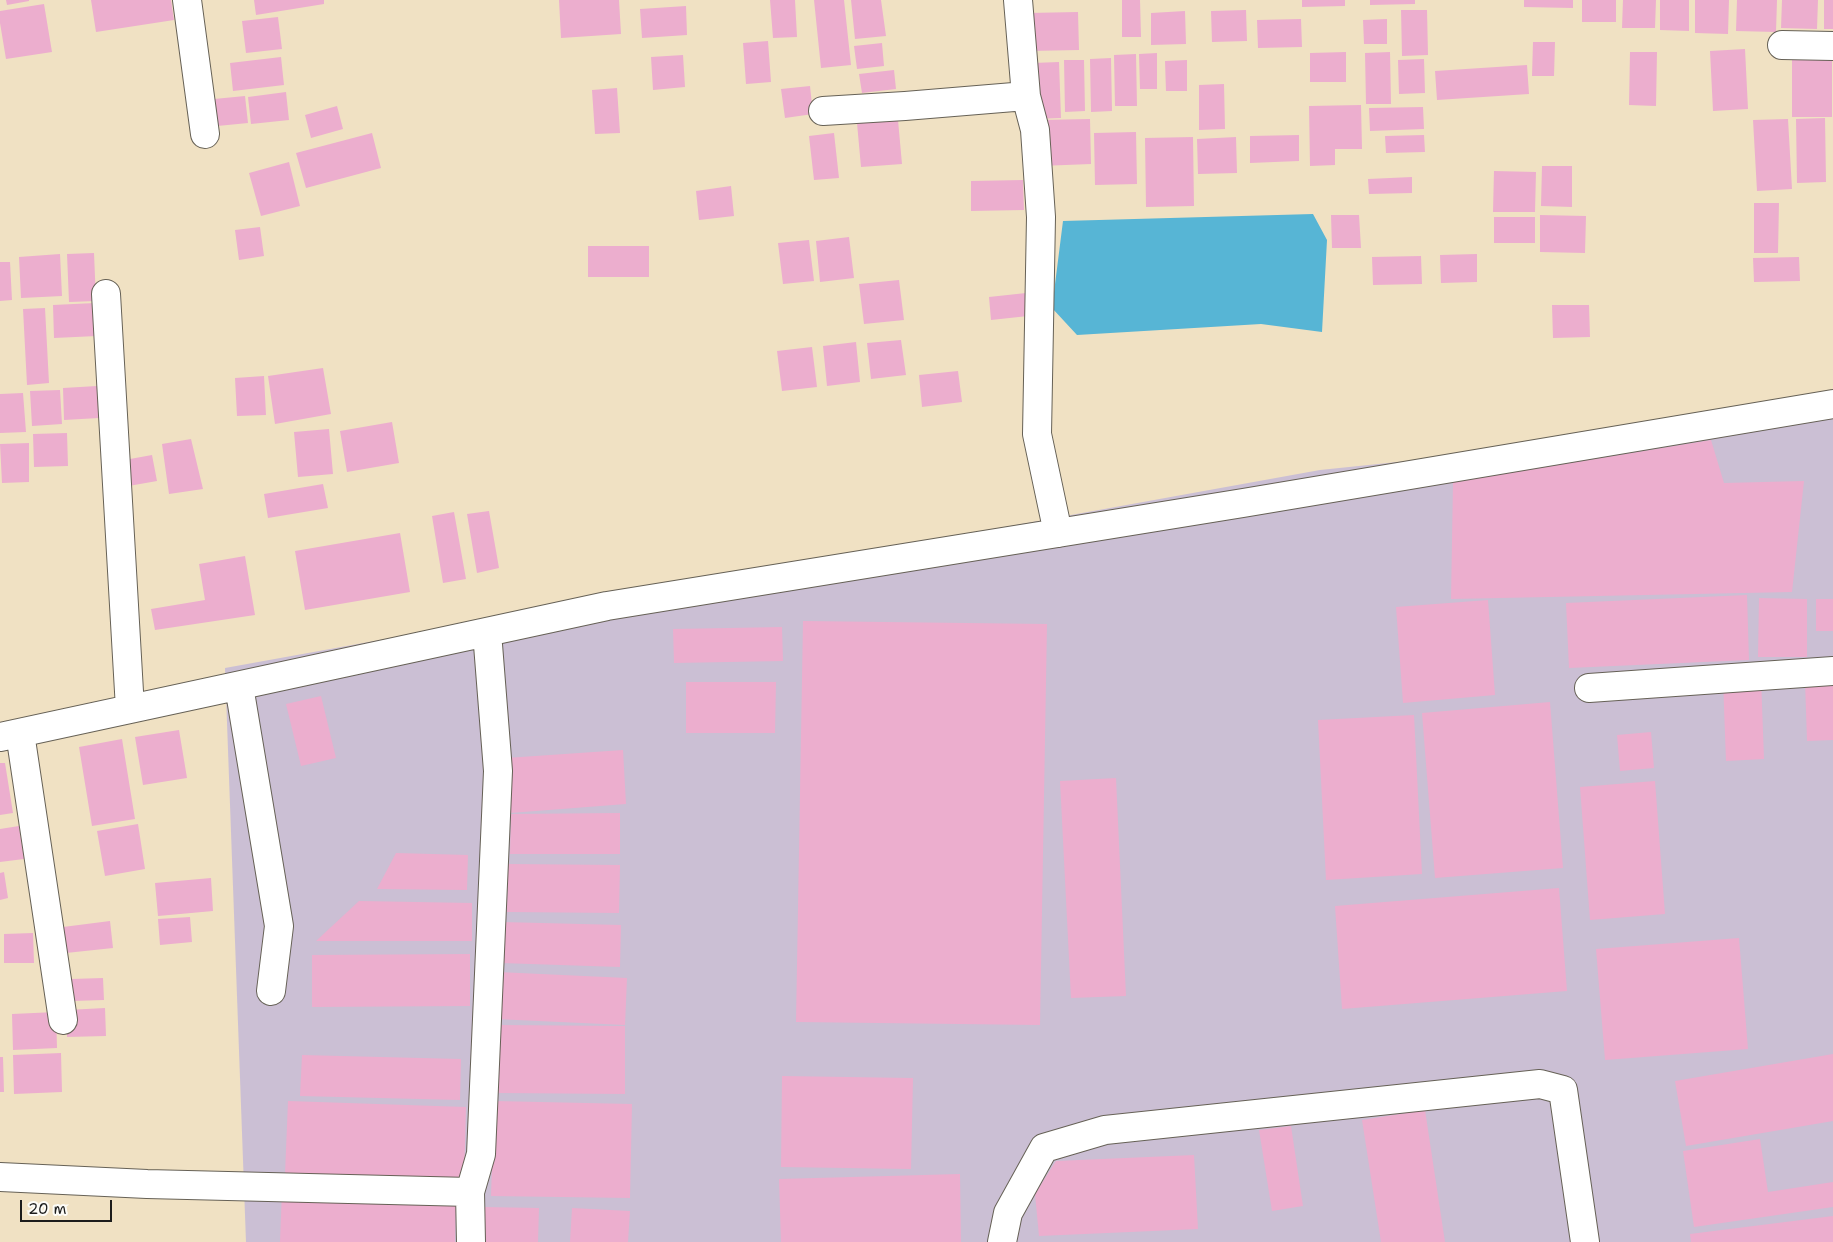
<!DOCTYPE html>
<style>
body{margin:0}
#map{position:relative;width:1833px;height:1242px;overflow:hidden;background:#f0e1c3;font-family:"Shantell Sans",sans-serif}
canvas{display:block}
.scale{position:absolute;left:20px;top:1200px;width:92px;height:22px;box-sizing:border-box;border:2px solid #1c1c1c;border-top:0;padding-left:6px;font-size:15px;line-height:18px;white-space:nowrap;color:#1c1c1c;-webkit-text-stroke:4px #fdfcf7;paint-order:stroke}
</style>
<div id="map">
<canvas width="1833" height="1242"></canvas>
<div class="scale">20 m</div>
</div>
<script>
const ctx = document.querySelector('canvas').getContext('2d');
ctx.lineJoin = 'round';
function fillPath(path, color) { ctx.fillStyle = color; ctx.fill(path, 'evenodd'); }
const toPath = rows => new Path2D(rows.map(r => 'M' + r).join(''));
function trace(path, color, width, dash) { ctx.strokeStyle = color; ctx.lineWidth = width; ctx.lineCap = dash ? 'butt' : 'round'; ctx.setLineDash(dash || []); ctx.stroke(path); }
const industrial = toPath([
 [1833,417,1833,1242,246,1242,225,668,1320,470]
]);
const water = toPath([
 [1313,214,1327,240,1322,332,1261,324,1077,335,1052,308,1063,221]
]);
const building = toPath([
 [6,0,29,0,29,1,7,5],
 [91,0,171,0,174,20,96,32],
 [254,0,324,0,324,4,256,15],
 [559,0,619,0,621,34,561,38],
 [770,0,795,0,797,37,773,38],
 [814,0,844,0,851,65,821,68],
 [851,0,881,0,886,36,855,39],
 [1122,0,1140,0,1141,37,1122,37],
 [1302,0,1345,0,1345,6,1302,7],
 [1370,0,1415,0,1415,4,1370,5],
 [1524,0,1573,0,1573,8,1524,7],
 [1582,0,1616,0,1616,22,1582,22],
 [1623,0,1656,0,1655,28,1622,28],
 [1660,0,1689,0,1689,31,1660,30],
 [1695,0,1729,0,1728,34,1695,33],
 [1737,0,1777,0,1776,32,1736,31],
 [1782,0,1818,0,1817,29,1781,28],
 [1824,0,1833,0,1833,29,1824,29],
 [44,4,52,52,6,59,0,23,0,11],
 [686,6,687,35,642,38,640,9],
 [1246,10,1247,41,1212,42,1211,11],
 [1401,10,1427,10,1428,55,1402,56],
 [1185,11,1186,44,1151,45,1151,13],
 [1078,12,1079,50,1029,51,1028,13],
 [278,17,282,49,246,53,242,21],
 [1301,19,1302,47,1258,48,1257,20],
 [1387,19,1387,44,1364,44,1363,20],
 [768,41,771,82,746,84,743,43],
 [1533,42,1555,42,1554,76,1532,76],
 [882,43,884,66,857,69,854,46],
 [1745,49,1748,109,1713,111,1710,51],
 [1346,52,1346,82,1310,82,1310,53],
 [1390,52,1391,104,1366,104,1365,53],
 [1630,52,1657,52,1656,106,1629,105],
 [1157,53,1157,89,1140,89,1139,54],
 [1792,53,1832,53,1832,117,1792,117],
 [1136,54,1137,106,1115,106,1114,55],
 [683,55,685,87,653,90,651,57],
 [281,57,284,85,233,91,230,63],
 [1111,58,1112,111,1091,112,1090,59],
 [1424,59,1425,93,1399,94,1398,60],
 [1064,60,1084,60,1085,111,1065,112],
 [1187,60,1187,91,1166,91,1165,61],
 [1059,62,1061,118,1033,119,1033,63],
 [1527,65,1529,94,1437,100,1435,71],
 [894,70,896,89,862,93,859,74],
 [1224,84,1225,129,1199,130,1199,85],
 [810,86,813,114,785,118,781,89],
 [617,88,620,133,595,134,592,90],
 [286,92,289,120,251,124,248,97],
 [245,96,248,123,207,127,204,100],
 [1361,105,1362,149,1335,149,1335,165,1310,166,1309,106],
 [337,106,343,129,311,138,305,115],
 [1423,107,1424,129,1370,131,1369,108],
 [1825,118,1826,182,1797,183,1796,119],
 [1090,119,1091,164,1040,166,1039,120],
 [1788,119,1792,189,1757,191,1753,120],
 [898,120,902,164,861,167,857,123],
 [1136,132,1137,184,1095,185,1094,133],
 [372,133,381,168,306,188,296,153],
 [834,133,839,178,814,180,809,136],
 [1299,135,1299,161,1250,163,1250,136],
 [1424,135,1425,152,1386,153,1385,136],
 [1193,137,1194,206,1146,207,1145,138],
 [1236,137,1237,173,1198,174,1197,139],
 [289,162,300,206,261,216,249,173],
 [1542,166,1572,166,1572,207,1541,206],
 [1494,171,1536,172,1535,212,1493,212],
 [1412,177,1412,193,1369,194,1368,179],
 [1023,180,1024,210,971,211,971,181],
 [731,186,734,216,699,220,696,191],
 [1754,203,1779,203,1778,253,1754,253],
 [1331,215,1359,215,1361,248,1332,248],
 [1540,215,1586,216,1585,253,1540,252],
 [1494,217,1535,217,1535,243,1494,243],
 [260,227,264,256,239,260,235,230],
 [849,237,854,278,820,282,816,241],
 [809,240,814,281,783,284,778,243],
 [588,246,649,246,649,277,588,277],
 [94,253,96,301,69,302,67,254],
 [60,254,62,296,21,298,19,257],
 [1477,254,1477,282,1441,283,1440,255],
 [1421,256,1422,284,1373,285,1372,257],
 [1799,257,1800,281,1754,282,1753,258],
 [0,262,10,262,12,300,0,301],
 [899,280,904,320,864,324,859,284],
 [1026,293,1028,316,991,320,989,297],
 [95,303,97,336,54,338,53,305],
 [1552,305,1589,305,1590,337,1553,338],
 [45,308,49,383,27,385,23,309],
 [901,340,906,375,871,379,867,343],
 [856,342,860,382,827,386,823,346],
 [812,347,817,387,782,391,777,351],
 [323,368,331,414,275,424,268,376],
 [958,371,962,402,922,407,919,375],
 [264,376,266,415,237,416,235,378],
 [97,386,99,418,64,420,63,388],
 [60,390,62,424,32,426,30,391],
 [23,393,26,432,0,433,0,394],
 [392,422,399,463,347,472,340,431],
 [329,429,333,474,298,477,294,432],
 [67,433,68,466,34,467,33,434],
 [191,439,203,489,169,494,162,444],
 [1711,440,1724,483,1804,481,1792,592,1451,599,1453,482],
 [29,443,29,482,2,483,0,444],
 [152,455,157,481,123,487,119,461],
 [323,484,328,508,268,518,264,494],
 [489,511,499,568,477,573,467,514],
 [454,512,466,579,443,583,432,516],
 [400,533,410,592,305,610,295,551],
 [245,556,255,615,155,630,151,609,205,600,199,564],
 [1747,595,1749,660,1569,668,1566,603],
 [1759,598,1807,599,1807,657,1758,657],
 [1816,599,1833,599,1833,631,1816,631],
 [1488,600,1495,695,1403,703,1396,607],
 [803,621,1047,624,1040,1025,796,1022],
 [782,627,783,661,674,663,673,629],
 [1761,678,1764,759,1726,761,1723,680],
 [1833,680,1833,740,1807,741,1805,681],
 [686,682,776,682,775,733,686,733],
 [321,696,336,758,301,766,286,704],
 [1550,702,1563,868,1435,878,1422,713],
 [1414,715,1422,874,1326,880,1318,720],
 [179,730,187,778,143,785,135,737],
 [1651,732,1654,768,1620,771,1617,735],
 [122,739,135,819,92,826,79,747],
 [623,750,626,804,510,813,506,758],
 [0,763,5,763,13,813,0,815],
 [1116,778,1126,996,1071,998,1060,781],
 [1655,781,1665,914,1590,920,1580,787],
 [620,813,620,854,510,854,511,814],
 [138,824,145,869,105,876,97,831],
 [19,826,24,859,0,862,0,829],
 [396,853,468,855,467,890,377,889],
 [508,864,620,865,619,913,507,912],
 [4,872,8,898,0,900,0,873],
 [211,878,213,911,158,916,155,883],
 [1559,888,1567,991,1342,1009,1335,906],
 [359,901,472,903,472,941,316,941],
 [190,917,192,942,160,945,158,919],
 [110,921,113,948,66,953,63,927],
 [501,922,621,925,620,967,500,963],
 [33,933,34,963,4,963,4,934],
 [1739,938,1748,1049,1605,1060,1596,949],
 [470,954,470,1006,312,1007,312,955],
 [498,972,627,978,625,1025,495,1019],
 [103,978,104,1000,72,1001,71,979],
 [105,1008,106,1036,67,1037,67,1010],
 [56,1012,57,1048,13,1050,12,1014],
 [499,1025,625,1026,625,1094,498,1093],
 [61,1053,62,1092,14,1094,13,1055],
 [1833,1054,1833,1121,1686,1146,1675,1081],
 [302,1055,461,1059,460,1100,300,1096],
 [0,1057,3,1057,4,1092,0,1092],
 [782,1076,913,1078,911,1169,781,1167],
 [288,1101,466,1107,464,1180,285,1174],
 [494,1101,632,1104,630,1198,491,1196],
 [1425,1110,1445,1242,1381,1242,1362,1120],
 [1291,1126,1303,1206,1272,1211,1259,1130],
 [1760,1139,1768,1192,1833,1182,1833,1207,1694,1227,1683,1151],
 [1194,1155,1198,1229,1039,1236,1035,1194,1056,1161],
 [960,1174,961,1242,781,1242,779,1179],
 [282,1190,456,1195,455,1242,280,1242],
 [483,1207,539,1208,538,1242,483,1242],
 [572,1208,630,1211,628,1242,570,1242],
 [1833,1216,1833,1242,1691,1242,1690,1234]
]);
const street = toPath([
 [187,0,205,134],
 [1018,0,1026,96,1035,130,1041,217,1037,434,1058,533],
 [1782,45,1833,46],
 [823,111,905,106,1026,96],
 [106,294,130,709],
 [239,686,279,926,271,991],
 [1589,688,1833,671],
 [20,733,63,1020],
 [0,737,607,606,1243,503,1833,404],
 [0,1177,147,1184,470,1192],
 [471,1242,470,1192,481,1154,498,771,487,632],
 [1002,1242,1008,1213,1044,1148,1105,1130,1540,1084,1563,1090,1585,1242]
]);
fillPath(industrial, '#cbbfd4');
fillPath(water, '#57b5d5');
fillPath(building, '#ecaece');
trace(street, '#666156', 30);
trace(street, '#fff', 28);
</script>
